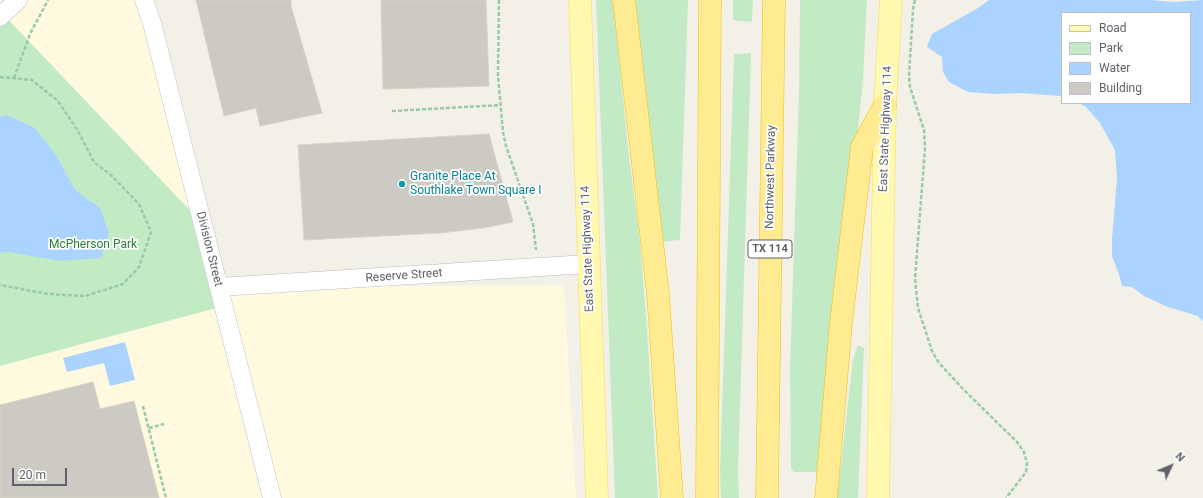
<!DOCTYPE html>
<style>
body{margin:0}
#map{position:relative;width:1203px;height:498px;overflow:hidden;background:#f2f0e7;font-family:Roboto,sans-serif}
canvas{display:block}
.legend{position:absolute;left:1061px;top:12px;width:130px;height:92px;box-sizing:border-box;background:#fff;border:1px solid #bfc0c3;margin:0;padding:5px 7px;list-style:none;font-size:12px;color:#5e6268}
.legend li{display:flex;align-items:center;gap:8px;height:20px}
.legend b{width:20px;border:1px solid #bfc0c3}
.north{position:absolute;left:1151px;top:446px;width:40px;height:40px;-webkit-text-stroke:3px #fff;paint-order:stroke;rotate:46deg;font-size:11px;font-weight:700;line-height:16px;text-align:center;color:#5e6268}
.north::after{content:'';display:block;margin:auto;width:14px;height:18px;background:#5e6268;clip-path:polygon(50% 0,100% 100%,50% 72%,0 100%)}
.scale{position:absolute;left:12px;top:468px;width:55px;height:18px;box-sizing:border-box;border:2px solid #5e6268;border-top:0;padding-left:5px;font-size:12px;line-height:14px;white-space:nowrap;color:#5e6268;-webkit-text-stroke:3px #fff;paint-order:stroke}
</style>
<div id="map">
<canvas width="1203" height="498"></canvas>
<ul class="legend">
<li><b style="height:5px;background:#fff8af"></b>Road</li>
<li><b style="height:11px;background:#c2ebc5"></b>Park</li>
<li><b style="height:11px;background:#aad3ff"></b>Water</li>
<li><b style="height:11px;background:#cdcac4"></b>Building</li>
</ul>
<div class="north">N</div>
<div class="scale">20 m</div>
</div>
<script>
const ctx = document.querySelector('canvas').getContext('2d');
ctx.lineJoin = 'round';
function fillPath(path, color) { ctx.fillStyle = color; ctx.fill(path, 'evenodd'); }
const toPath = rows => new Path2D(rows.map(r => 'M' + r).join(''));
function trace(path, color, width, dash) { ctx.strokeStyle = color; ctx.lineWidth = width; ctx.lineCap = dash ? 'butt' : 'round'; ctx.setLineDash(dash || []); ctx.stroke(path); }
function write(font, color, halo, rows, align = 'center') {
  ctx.font = font + ' Roboto,sans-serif'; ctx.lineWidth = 3.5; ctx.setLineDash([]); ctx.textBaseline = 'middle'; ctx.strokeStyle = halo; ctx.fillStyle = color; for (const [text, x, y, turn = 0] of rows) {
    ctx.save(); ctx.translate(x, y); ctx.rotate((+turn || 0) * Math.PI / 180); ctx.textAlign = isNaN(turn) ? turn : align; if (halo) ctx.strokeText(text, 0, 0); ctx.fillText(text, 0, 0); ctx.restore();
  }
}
const commercial = toPath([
 [18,0,144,0,219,287,564,285,576,498,0,498,0,17]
]);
const green = toPath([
 [596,0,612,0,615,17,628,149,640,240,647,330,658,498,615,498],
 [632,0,688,0,680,240,658,242],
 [733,0,753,0,752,22,733,20],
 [800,0,867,0,863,79,844,267,819,472,794,472,791,468,790,369,799,93],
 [3,14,203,224,224,306,0,366,0,17],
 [751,53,738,470,739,498,721,498,720,470,734,54],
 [858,345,864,348,858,498,837,498,853,359]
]);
const water = toPath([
 [989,0,1151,0,1174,2,1203,0,1203,321,1198,316,1168,307,1144,296,1132,287,1122,286,1119,274,1112,256,1112,240,1117,178,1115,150,1100,123,1086,107,1079,103,1190,103,1190,13,1062,13,1062,96,1019,93,995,94,968,92,949,82,943,72,942,57,927,47,932,34,978,8],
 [7,115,35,128,56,155,76,191,100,208,109,233,101,258,60,261,9,252,0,253,0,117],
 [125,342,135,380,110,386,104,363,67,372,63,358]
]);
const building = toPath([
 [196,0,291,0,291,6,322,113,260,126,256,108,224,116,196,0],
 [381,0,486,0,489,86,383,89,381,0],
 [489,134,513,222,483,228,440,233,304,240,298,145,489,134],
 [93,382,100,409,134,401,159,498,0,498,0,405,93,382]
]);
const path = toPath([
 [499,0,498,76,503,132,506,146,533,224,536,250],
 [915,0,913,9,909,76,910,87,924,130,925,148,915,279,918,308,932,351,939,363,964,390,1017,442,1024,452,1027,463,1026,472,1006,498],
 [0,77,32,80,58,101,78,131,94,162,112,176,139,204,151,232,139,267,123,284,85,296,48,294,0,285],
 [14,78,30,34,48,0],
 [392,111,501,105],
 [143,406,166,498],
 [149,428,164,424]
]);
const minor = toPath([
 [144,0,152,23,272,498],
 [0,17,18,0],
 [219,287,588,264]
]);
const major = toPath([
 [580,0,597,498],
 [878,498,885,105,891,0]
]);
const highway = toPath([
 [624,0,658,294,672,498],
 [707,498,710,0],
 [767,498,774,0],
 [826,498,841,323,862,147,885,105]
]);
const markers = [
 [402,184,4,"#0f9aa8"]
];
const shields = [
 [770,249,44]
];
const shieldNames = [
 ["TX 114",770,249]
];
const streetNames = [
 ["East State Highway 114",886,129,-88],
 ["Northwest Parkway",771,177,-89],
 ["Division Street",209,249,76],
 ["East State Highway 114",588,249,-92],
 ["Reserve Street",404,276,-4]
];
const cultureNames = [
 ["Granite Place At",410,177],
 ["Southlake Town Square I",410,191]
];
const parkNames = [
 ["McPherson Park",93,245]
];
fillPath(commercial, '#fffadf');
fillPath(green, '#c2ebc5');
fillPath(water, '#aad3ff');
fillPath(building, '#cdcac4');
trace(building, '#d7d3c4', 1);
trace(minor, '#bbbec3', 19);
trace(major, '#fedb54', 23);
trace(highway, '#f9bd00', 23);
trace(path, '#99caaa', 2.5, [4, 2]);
trace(minor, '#fff', 18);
trace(major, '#fff8af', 22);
trace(highway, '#ffeb91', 22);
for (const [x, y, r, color] of markers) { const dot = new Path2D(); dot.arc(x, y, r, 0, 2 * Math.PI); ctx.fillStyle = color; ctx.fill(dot); trace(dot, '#fff', 1.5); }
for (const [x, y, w] of shields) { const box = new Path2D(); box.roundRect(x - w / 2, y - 9, w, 18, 3); ctx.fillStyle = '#fff'; ctx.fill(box); trace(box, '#5e6268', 1); }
write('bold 11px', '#5e6268', null, shieldNames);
write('12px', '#5e6268', '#fff', streetNames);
write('12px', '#0d838f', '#fff', cultureNames, 'left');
write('12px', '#2c8136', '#fff', parkNames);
</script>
